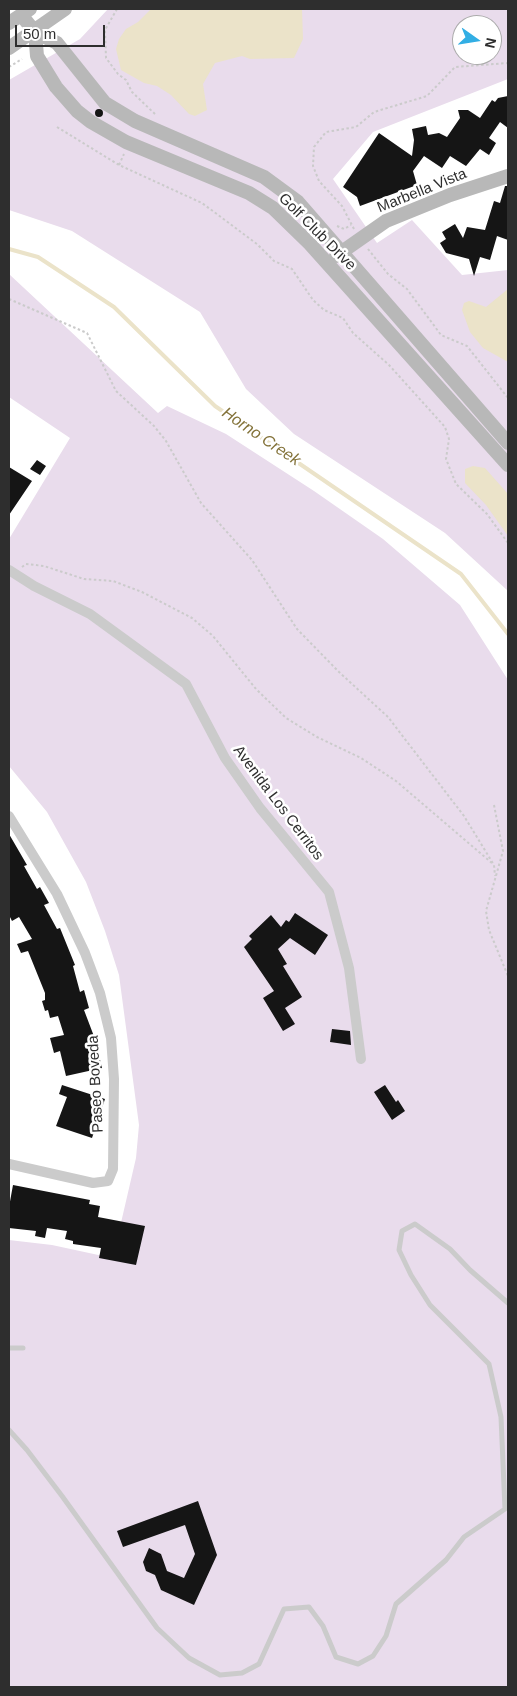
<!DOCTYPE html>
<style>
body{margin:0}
#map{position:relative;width:517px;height:1696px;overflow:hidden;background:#fff;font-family:Arial,sans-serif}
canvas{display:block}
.frame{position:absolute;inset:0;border:10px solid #2e2e2e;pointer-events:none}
.north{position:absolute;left:452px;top:15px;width:50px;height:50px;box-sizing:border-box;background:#fff;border:1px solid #ababab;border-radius:50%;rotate:103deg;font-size:14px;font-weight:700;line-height:20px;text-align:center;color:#2e2e2e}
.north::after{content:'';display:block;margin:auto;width:18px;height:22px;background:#32aee4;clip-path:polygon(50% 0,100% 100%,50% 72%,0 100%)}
.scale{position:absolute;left:15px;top:25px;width:90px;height:22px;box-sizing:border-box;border:2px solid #2e2e2e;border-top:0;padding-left:6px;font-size:15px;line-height:18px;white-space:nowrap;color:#2e2e2e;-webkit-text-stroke:4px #fff;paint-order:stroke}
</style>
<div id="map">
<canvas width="517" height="1696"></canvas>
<div class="frame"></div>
<div class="north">N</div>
<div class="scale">50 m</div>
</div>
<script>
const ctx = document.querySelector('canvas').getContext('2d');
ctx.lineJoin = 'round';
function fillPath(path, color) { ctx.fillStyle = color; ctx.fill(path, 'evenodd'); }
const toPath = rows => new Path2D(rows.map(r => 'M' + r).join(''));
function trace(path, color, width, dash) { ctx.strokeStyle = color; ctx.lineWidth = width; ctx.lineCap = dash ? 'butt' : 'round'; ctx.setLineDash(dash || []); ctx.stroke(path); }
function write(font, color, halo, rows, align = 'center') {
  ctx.font = font + ' Arial,sans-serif'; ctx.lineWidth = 5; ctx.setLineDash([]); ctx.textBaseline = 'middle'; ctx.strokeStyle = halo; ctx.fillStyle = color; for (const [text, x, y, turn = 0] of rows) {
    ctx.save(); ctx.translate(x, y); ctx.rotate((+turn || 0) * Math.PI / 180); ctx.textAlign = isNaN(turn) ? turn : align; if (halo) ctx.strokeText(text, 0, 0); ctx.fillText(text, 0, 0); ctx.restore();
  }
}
const green = toPath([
 [108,9,508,9,508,79,373,132,333,179,377,243,412,220,462,275,508,270,508,591,445,533,294,434,246,389,200,312,72,231,9,210,9,80,80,39],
 [462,25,492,25,492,55,462,55],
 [9,274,158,413,167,406,226,434,314,491,383,539,460,605,508,680,508,1687,9,1687,9,1240,52,1245,103,1256,117,1240,136,1158,139,1125,119,975,105,931,86,882,47,812,9,766,9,539,70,438,9,397]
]);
const water = toPath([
 [151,9,302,9,303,39,294,58,250,59,242,56,215,63,203,84,207,110,195,116,189,114,171,95,157,86,144,83,121,70,116,49,119,39,126,29,138,22],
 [508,289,508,362,483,348,470,332,462,310,464,303,469,301,486,307],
 [473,466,485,468,508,494,508,536,486,505,465,483,465,469]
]);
const stream = toPath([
 [9,249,38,257,114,307,215,406,461,574,508,634]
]);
const building = toPath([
 [508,96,508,128,500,122,489,138,496,143,489,155,480,149,466,166,450,156,442,168,424,156,413,171,417,185,360,206,357,197,343,187,379,133,412,156,414,140,412,129,426,126,428,135,439,133,447,137,460,118,458,110,468,110,480,118,492,100,495,102,498,98],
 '95 113a4 4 0 1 1 8 0a4 4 0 1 1-8 0Z',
 [505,186,508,186,508,240,497,236,490,260,480,257,474,276,469,259,446,253,440,243,446,239,442,232,455,224,463,238,467,227,485,230,494,201,500,203],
 [37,460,46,466,40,475,30,469],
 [9,467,32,481,9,515],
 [9,834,27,865,24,866,37,889,40,887,49,903,44,905,57,929,60,928,75,965,73,966,80,992,84,990,89,1008,84,1010,95,1039,102,1068,66,1076,60,1051,54,1053,50,1038,64,1035,58,1016,50,1018,48,1010,45,1011,42,1001,45,1000,45,993,28,951,21,953,17,944,32,939,19,917,12,921,9,915],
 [295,913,328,935,315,955,290,938,278,949,287,964,283,966,302,997,285,1008,295,1024,283,1031,263,998,274,991,244,947,252,939,249,936,271,915,281,927,286,920,289,922],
 [332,1029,350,1031,351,1045,330,1042],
 [62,1085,105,1099,92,1138,56,1126,67,1097,59,1094],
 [385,1085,396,1102,398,1100,405,1111,392,1120,374,1092],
 [13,1185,90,1200,89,1204,100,1206,98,1217,145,1226,136,1265,99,1258,101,1248,73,1244,73,1241,65,1239,67,1231,47,1228,45,1238,35,1236,36,1231,9,1228,9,1207],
 [198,1501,217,1555,194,1605,161,1590,155,1575,146,1571,143,1562,149,1548,161,1554,167,1571,184,1578,195,1554,185,1525,123,1547,117,1531]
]);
const path = toPath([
 [117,9,105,30,106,58,118,74,126,80,132,92,156,115],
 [9,67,22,59],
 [57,127,119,165,202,203,257,244,274,261,292,269,313,300,324,310,343,318,353,333,389,365,445,427,449,439,446,459,456,484,487,514,508,543],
 [119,165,124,154],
 [337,226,344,229,351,225],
 [354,229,342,206,319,181,313,166,314,147,326,132,356,127,374,112,427,96,455,67,508,63],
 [368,249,388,274,407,289,441,335,467,346,508,398],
 [9,299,87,333,116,391,154,426,166,441,201,503,252,560,297,629,339,672,388,717,464,816,494,865,495,876],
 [22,567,26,564,44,566,84,579,113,581,142,592,192,618,213,636,256,689,286,718,317,737,361,758,396,781,493,864],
 [494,805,503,851,486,911,489,930,508,976]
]);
const lane = toPath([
 [9,1348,23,1348],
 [9,1430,27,1450,62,1496,157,1628,189,1658,220,1675,242,1673,259,1664,284,1609,309,1607,323,1626,336,1657,358,1664,373,1656,386,1636,396,1604,446,1560,464,1537,505,1509,501,1417,489,1364,430,1305,411,1275,399,1250,402,1231,415,1224,450,1249,470,1270,508,1303]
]);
const street = toPath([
 [9,570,34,586,90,614,186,684,225,758,260,808,329,892,349,968,361,1059],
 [9,816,57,894,85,953,100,993,111,1038,114,1079,113,1169,108,1181,93,1183,9,1164]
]);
const secondary = toPath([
 [22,16,35,32,57,43,105,103,135,121,264,177,298,202,508,443],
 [9,23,30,9],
 [35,32,37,56,56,87,77,111,91,122,126,142,249,193,273,208,310,244,508,465],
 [9,48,65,9],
 [336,256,386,221,450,195,508,176]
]);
const streetNames = [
 ["Marbella Vista",422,191,-22],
 ["Golf Club Drive",317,232,45],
 ["Avenida Los Cerritos",278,803,53],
 ["Paseo Boveda",96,1084,-93]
];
const waterNames = [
 ["Horno Creek",261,437,34]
];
fillPath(green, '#e9dcec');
fillPath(water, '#ebe3c9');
trace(stream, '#ebe3c9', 4);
fillPath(building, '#151515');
trace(path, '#cbcbcb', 2, [2.5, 2.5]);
trace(lane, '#cbcbcb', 5);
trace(street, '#cbcbcb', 10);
trace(secondary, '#b8b8b8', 14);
write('15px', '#2e2e2e', '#fff', streetNames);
write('italic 16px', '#837239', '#fff', waterNames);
</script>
